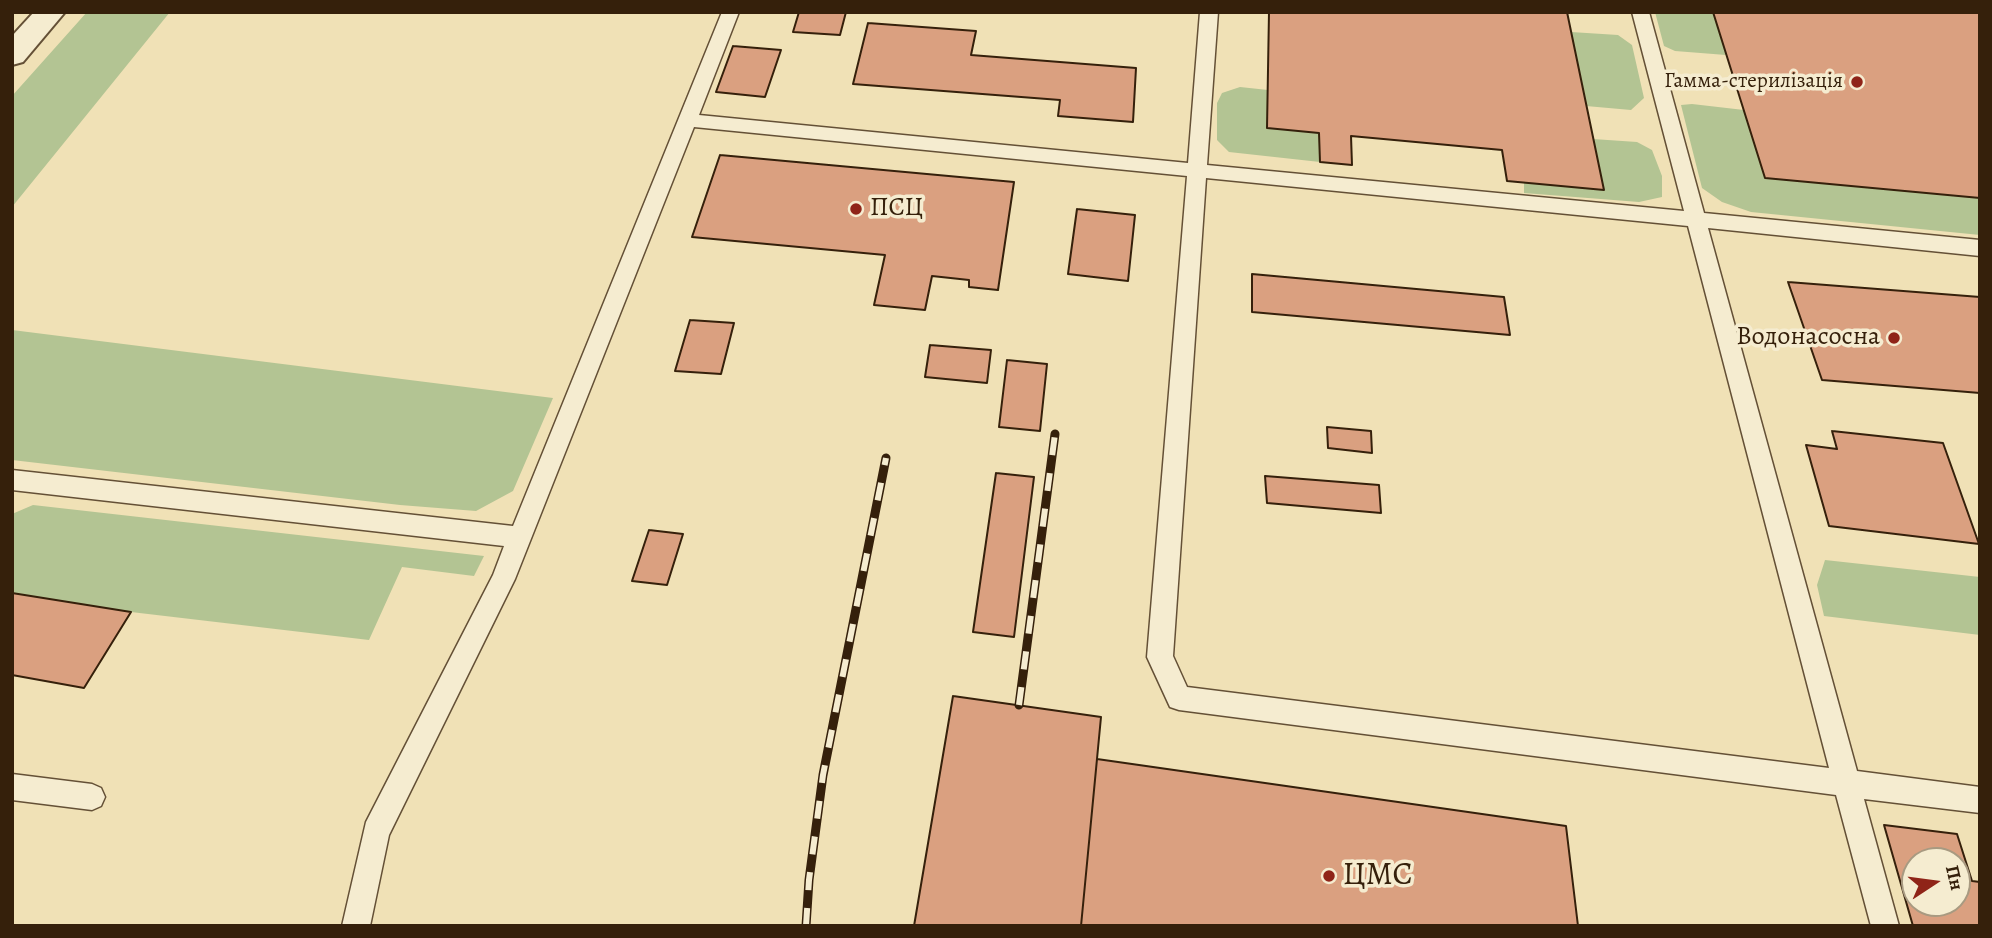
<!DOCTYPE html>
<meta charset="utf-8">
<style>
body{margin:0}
#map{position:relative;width:1992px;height:938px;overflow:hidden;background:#f0e1b6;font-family:Alegreya,serif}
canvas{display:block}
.frame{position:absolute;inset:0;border:14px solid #35200b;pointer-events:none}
.north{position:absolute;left:1901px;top:847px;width:70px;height:70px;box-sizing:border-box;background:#f5ecd0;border:2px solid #a89a81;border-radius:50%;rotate:77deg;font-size:19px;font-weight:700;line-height:28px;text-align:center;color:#35200b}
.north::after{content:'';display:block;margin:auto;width:24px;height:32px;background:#8f2418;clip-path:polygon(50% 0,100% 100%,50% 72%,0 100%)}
</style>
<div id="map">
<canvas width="1992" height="938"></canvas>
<div class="frame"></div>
<div class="north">Пн</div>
</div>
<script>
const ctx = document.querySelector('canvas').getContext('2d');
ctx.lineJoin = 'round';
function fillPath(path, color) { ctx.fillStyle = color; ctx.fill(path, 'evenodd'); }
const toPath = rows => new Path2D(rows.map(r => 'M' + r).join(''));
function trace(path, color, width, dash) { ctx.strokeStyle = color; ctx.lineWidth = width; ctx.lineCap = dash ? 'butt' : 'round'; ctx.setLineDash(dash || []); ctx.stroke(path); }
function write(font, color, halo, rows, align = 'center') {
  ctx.font = font + ' Alegreya,serif'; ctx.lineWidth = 7; ctx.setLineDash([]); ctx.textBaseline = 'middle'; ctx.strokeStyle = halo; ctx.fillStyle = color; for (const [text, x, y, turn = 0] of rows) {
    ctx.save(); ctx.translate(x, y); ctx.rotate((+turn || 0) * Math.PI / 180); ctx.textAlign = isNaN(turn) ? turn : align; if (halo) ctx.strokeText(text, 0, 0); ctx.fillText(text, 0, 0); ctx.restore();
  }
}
const green = toPath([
 [87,12,170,12,12,207,12,96],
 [1655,12,1713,12,1726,55,1675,51,1664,46],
 [1571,32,1618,35,1632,45,1644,98,1631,110,1586,106],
 [1240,87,1268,90,1319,133,1320,162,1229,152,1217,140,1217,103,1222,93],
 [1692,104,1744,110,1766,178,1980,198,1980,235,1751,212,1722,202,1702,188,1681,105],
 [1593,139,1637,142,1652,150,1662,176,1662,197,1639,202,1524,193,1524,183],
 [12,330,553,398,513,491,476,511,400,505,12,460],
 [33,505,484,556,474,576,402,567,369,640,131,612,12,593,12,514],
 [1825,560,1980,577,1980,635,1824,616,1817,585]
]);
const building = toPath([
 [799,12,846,12,840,35,793,32,799,12],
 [1269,12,1567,12,1604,190,1507,181,1502,150,1351,136,1352,165,1320,162,1319,133,1267,128,1269,12],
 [1713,12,1980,12,1980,198,1765,178,1713,12],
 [868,23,976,31,971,55,1136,68,1133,122,1058,116,1060,100,853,84,868,23],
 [733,46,781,50,765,97,716,92,733,46],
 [720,155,1014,182,998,290,969,287,969,280,932,276,925,310,874,305,885,255,692,237,720,155],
 [1077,209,1135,215,1128,281,1068,274,1077,209],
 [1252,274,1504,297,1510,335,1252,312,1252,274],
 [1788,282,1980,297,1980,393,1822,380,1788,282],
 [690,320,734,323,721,374,675,371,690,320],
 [930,345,991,350,987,383,925,377,930,345],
 [1007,360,1047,364,1040,431,999,427,1007,360],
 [1327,427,1371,431,1372,453,1328,448,1327,427],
 [1832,431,1943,443,1979,544,1829,526,1806,445,1837,449,1832,431],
 [996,473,1034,477,1014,637,973,632,996,473],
 [1265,476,1379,485,1381,513,1267,503,1265,476],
 [649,530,683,534,667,585,632,581,649,530],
 [12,593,131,612,84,688,12,675,12,593],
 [953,696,1101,717,1081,926,914,926,953,696],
 [1097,759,1566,826,1578,926,1081,926,1097,759],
 [1884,825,1957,834,1972,881,1980,882,1980,926,1913,926,1884,825],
 [1915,861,1957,861,1957,903,1915,903,1915,861]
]);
const lane = toPath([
 [722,12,739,12,699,115,1188,163,1200,12,1218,12,1207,165,1684,211,1632,12,1649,12,1704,213,1980,240,1980,256,1708,228,1857,771,1980,787,1980,813,1864,799,1899,926,1871,926,1836,795,1179,710,1170,707,1147,657,1187,176,694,127,515,579,389,835,370,926,342,926,366,822,493,575,504,546,12,490,12,470,513,526,722,12],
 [1206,178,1688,226,1829,768,1187,687,1173,656,1206,178],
 [12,774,92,784,101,788,105,797,101,806,92,810,12,800,12,774]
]);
const street = toPath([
 [34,12,65,12,23,62,12,65,12,36,34,12]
]);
const rail = toPath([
 [1019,705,1055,434],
 [806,926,809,880,823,775,886,458]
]);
const markers = [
 [1857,82,7,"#8f2418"],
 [856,209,7,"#8f2418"],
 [1894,338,7,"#8f2418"],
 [1329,876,7,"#8f2418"]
];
const farPoinames = [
 ["Гамма-стерилізація",1843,82]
];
const poiNames = [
 ["ПСЦ",870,209],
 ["Водонасосна",1880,338,"right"]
];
const nearPoinames = [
 ["ЦМС",1343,876]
];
fillPath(green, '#b3c493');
fillPath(building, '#daa080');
trace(building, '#35200b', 2);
trace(lane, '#645036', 3);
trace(street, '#645036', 4);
fillPath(lane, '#f5ecd0');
fillPath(street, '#f5ecd0');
trace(rail, '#35200b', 9);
trace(rail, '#f5ecd0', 6, [18]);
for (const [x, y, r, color] of markers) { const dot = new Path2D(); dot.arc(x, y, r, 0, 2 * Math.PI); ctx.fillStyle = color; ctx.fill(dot); trace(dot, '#f5ecd0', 2.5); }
write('21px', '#35200b', '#f5ecd0', farPoinames, 'right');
write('26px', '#35200b', '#f5ecd0', poiNames, 'left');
write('32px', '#35200b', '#f5ecd0', nearPoinames, 'left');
</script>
